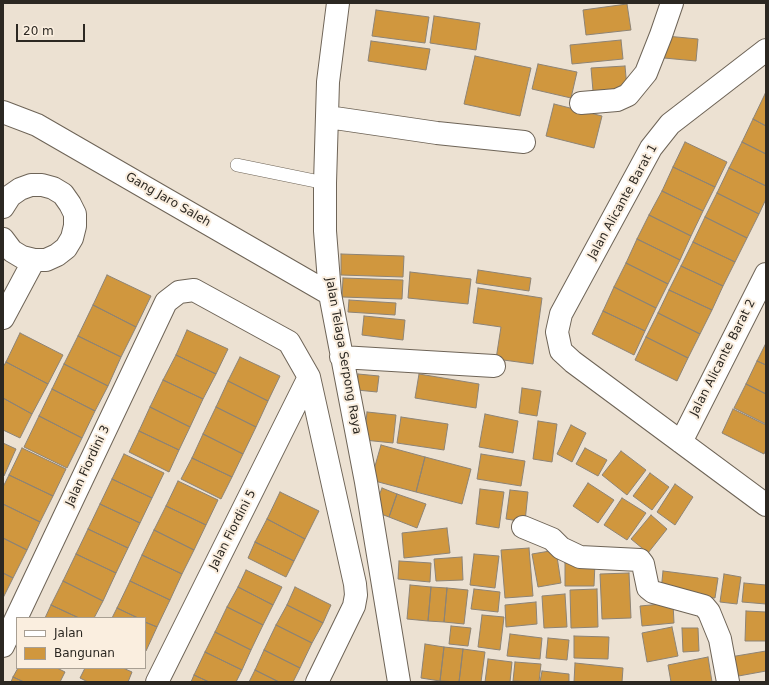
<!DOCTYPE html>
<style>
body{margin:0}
#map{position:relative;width:769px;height:685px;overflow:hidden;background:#ece1d2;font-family:"DejaVu Sans",sans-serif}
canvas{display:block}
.frame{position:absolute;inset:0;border:4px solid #2c2822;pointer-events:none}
.legend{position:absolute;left:16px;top:617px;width:130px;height:52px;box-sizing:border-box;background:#faeedf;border:1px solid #a89f93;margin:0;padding:5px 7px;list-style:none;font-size:12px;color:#2c2822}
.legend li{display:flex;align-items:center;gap:8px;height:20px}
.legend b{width:20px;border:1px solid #a89f93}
.scale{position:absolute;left:16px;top:24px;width:69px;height:18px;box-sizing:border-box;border:2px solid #2c2822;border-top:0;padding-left:5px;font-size:12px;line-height:14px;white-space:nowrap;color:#2c2822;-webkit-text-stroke:3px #faeedf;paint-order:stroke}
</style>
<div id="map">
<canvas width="769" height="685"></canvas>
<div class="frame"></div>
<ul class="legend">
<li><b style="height:5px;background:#fff"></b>Jalan</li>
<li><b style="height:11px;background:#d0973e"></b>Bangunan</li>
</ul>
<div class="scale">20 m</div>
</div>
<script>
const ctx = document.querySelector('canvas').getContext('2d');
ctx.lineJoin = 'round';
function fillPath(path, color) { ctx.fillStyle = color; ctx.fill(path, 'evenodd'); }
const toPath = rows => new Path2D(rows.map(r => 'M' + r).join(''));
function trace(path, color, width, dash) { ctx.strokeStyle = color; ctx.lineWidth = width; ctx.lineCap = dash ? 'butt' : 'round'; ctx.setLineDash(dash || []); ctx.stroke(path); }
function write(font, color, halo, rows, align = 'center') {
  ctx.font = font + ' "DejaVu Sans",sans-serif'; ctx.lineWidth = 4; ctx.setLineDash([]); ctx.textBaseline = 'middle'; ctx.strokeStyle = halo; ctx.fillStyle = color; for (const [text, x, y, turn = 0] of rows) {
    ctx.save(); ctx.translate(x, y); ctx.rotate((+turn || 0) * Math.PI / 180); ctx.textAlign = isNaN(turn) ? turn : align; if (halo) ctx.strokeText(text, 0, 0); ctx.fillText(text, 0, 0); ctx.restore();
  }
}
const building = toPath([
 [627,4,631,30,586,35,583,10,627,4],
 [376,10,429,17,425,43,372,36,376,10],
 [434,16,480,23,476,50,430,43,434,16],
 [666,36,698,39,696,61,664,58,666,36],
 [621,40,623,59,572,64,570,45,621,40],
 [371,41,430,49,426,70,368,61,371,41],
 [475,56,531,68,520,116,464,104,475,56],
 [538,64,577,72,571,98,532,89,538,64],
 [625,66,627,88,593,91,591,68,625,66],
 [765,94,766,95,766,126,753,119,765,94],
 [554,104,602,116,594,148,546,136,554,104],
 [753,119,766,126,766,154,742,142,753,119],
 [685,142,727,162,715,187,673,167,685,142],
 [742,142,766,154,766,186,729,168,742,142],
 [673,167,715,187,703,211,662,191,673,167],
 [729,168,766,186,766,199,759,214,717,193,729,168],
 [662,191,703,211,691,236,649,215,662,191],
 [717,193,759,214,747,238,705,217,717,193],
 [649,215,691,236,680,260,637,239,649,215],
 [705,217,747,238,735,262,693,242,705,217],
 [637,239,680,260,668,284,626,263,637,239],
 [693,242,735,262,723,286,681,266,693,242],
 [341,254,404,256,403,277,341,275,341,254],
 [626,263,668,284,656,308,614,287,626,263],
 [681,266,723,286,712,310,669,290,681,266],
 [478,270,531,278,529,291,476,283,478,270],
 [410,272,471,279,468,304,408,298,410,272],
 [107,275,151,296,136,327,93,305,107,275],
 [343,278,403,280,402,299,342,297,343,278],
 [614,287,656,308,645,331,603,311,614,287],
 [478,288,542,298,533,364,496,359,501,327,473,323,478,288],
 [669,290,712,310,700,334,658,313,669,290],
 [349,300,396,303,395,315,348,312,349,300],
 [93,305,136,327,121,357,78,336,93,305],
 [603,311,645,331,634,355,592,334,603,311],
 [658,313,700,334,688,358,646,337,658,313],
 [364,316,405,320,403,340,362,335,364,316],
 [187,330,228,349,216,374,176,355,187,330],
 [20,333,63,355,48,384,6,362,20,333],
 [78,336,121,357,108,386,64,364,78,336],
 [646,337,688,358,677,381,635,360,646,337],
 [766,343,766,365,757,361,766,343],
 [176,355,216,374,203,399,163,380,176,355],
 [240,357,280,376,268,401,228,381,240,357],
 [757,361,766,365,766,394,746,384,757,361],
 [6,362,48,384,32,414,3,398,3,367,6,362],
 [64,364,108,386,95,411,52,389,64,364],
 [358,374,379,376,377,392,357,390,358,374],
 [419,374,479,384,476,408,415,398,419,374],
 [163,380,203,399,190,427,150,407,163,380],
 [228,381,268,401,256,427,216,407,228,381],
 [746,384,766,394,766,424,734,408,746,384],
 [522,388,541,391,537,416,519,413,522,388],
 [52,389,95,411,82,438,39,416,52,389],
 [3,398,32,414,20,438,3,430,3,398],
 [150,407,190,427,179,450,139,431,150,407],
 [216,407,256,427,243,454,203,434,216,407],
 [733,409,766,425,766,449,764,454,722,433,733,409],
 [367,412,396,415,393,443,364,440,367,412],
 [485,414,518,421,513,453,479,447,485,414],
 [39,416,82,438,67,468,24,447,39,416],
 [401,417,448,424,444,450,397,443,401,417],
 [538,421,557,424,552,462,533,459,538,421],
 [571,425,586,433,572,462,557,454,571,425],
 [139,431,179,450,169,472,129,452,139,431],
 [203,434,243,454,232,477,192,458,203,434],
 [3,443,16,449,4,476,3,475,3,443],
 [381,445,425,457,416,492,371,480,381,445],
 [22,448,66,469,53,496,9,475,22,448],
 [585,448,607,460,598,476,576,464,585,448],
 [621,451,646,470,627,495,602,475,621,451],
 [124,454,164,473,152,498,112,479,124,454],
 [481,454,525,461,521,486,477,479,481,454],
 [425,457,471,469,462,504,416,492,425,457],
 [192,458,232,477,221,499,181,479,192,458],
 [650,473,669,487,652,510,633,496,650,473],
 [9,475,53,496,40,522,3,504,3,487,9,475],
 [112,479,152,498,140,523,100,504,112,479],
 [178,481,218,500,206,525,166,506,178,481],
 [588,483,614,500,598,523,573,506,588,483],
 [675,484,693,497,675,525,657,512,675,484],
 [382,488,397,494,389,517,373,511,382,488],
 [480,489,504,492,499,528,476,524,480,489],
 [510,490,528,492,525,522,506,519,510,490],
 [280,492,319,511,305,539,267,519,280,492],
 [397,494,426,504,417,528,389,517,397,494],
 [622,498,646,513,627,540,604,525,622,498],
 [3,504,40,522,27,550,3,538,3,504],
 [100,504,140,523,128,548,88,529,100,504],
 [166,506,206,525,194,550,154,530,166,506],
 [651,515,667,529,648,553,631,539,651,515],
 [267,519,305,539,294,561,255,542,267,519],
 [447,528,450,553,404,558,402,533,447,528],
 [88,529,128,548,116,573,76,554,88,529],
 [154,530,194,550,182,574,142,555,154,530],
 [3,538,27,550,13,578,3,573,3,538],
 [255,542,294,561,286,577,248,558,255,542],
 [529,548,533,596,505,598,501,550,529,548],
 [556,550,561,583,538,587,532,554,556,550],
 [76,554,116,573,103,601,63,581,76,554],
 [474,554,499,556,495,588,470,585,474,554],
 [142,555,182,574,170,600,130,581,142,555],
 [462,557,463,580,436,581,434,559,462,557],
 [399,561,431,563,430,582,398,579,399,561],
 [565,563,595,563,594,586,565,586,565,563],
 [246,570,282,587,273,605,238,587,246,570],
 [663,571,718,578,715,598,661,591,663,571],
 [3,573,13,578,3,598,3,573],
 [629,573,631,618,602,619,600,574,629,573],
 [724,574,741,577,737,604,720,602,724,574],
 [63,581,103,601,94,618,79,618,51,605,63,581],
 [130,581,170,600,157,627,145,622,145,618,138,618,117,608,130,581],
 [744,583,766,585,766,604,742,602,744,583],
 [410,585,431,587,428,621,407,619,410,585],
 [238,587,273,605,263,625,227,607,238,587],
 [295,587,331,605,323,623,287,605,295,587],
 [431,587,447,588,444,622,428,621,431,587],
 [447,588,468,590,464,624,444,622,447,588],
 [474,589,500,592,498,612,471,609,474,589],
 [597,589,598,627,571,628,570,590,597,589],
 [565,594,567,627,544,628,542,596,565,594],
 [536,602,537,624,506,627,505,605,536,602],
 [673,603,674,623,642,626,640,606,673,603],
 [51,605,79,618,45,618,51,605],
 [287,605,323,623,312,643,276,625,287,605],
 [227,607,263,625,251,650,215,632,227,607],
 [117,608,138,618,112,618,117,608],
 [746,611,766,612,766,641,745,641,746,611],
 [482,615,504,617,500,650,478,647,482,615],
 [145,622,157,627,146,651,145,651,145,622],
 [276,625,312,643,300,668,264,650,276,625],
 [451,626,471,628,468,646,449,644,451,626],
 [672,627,678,656,647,662,642,633,672,627],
 [682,628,698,628,699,651,683,652,682,628],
 [215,632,251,650,242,670,205,652,215,632],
 [510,634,542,638,540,659,507,656,510,634],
 [574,636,609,637,608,659,574,658,574,636],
 [548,638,569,640,567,660,546,658,548,638],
 [425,644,444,647,440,681,421,678,425,644],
 [444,647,463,649,459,682,440,681,444,647],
 [463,649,485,652,481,682,459,682,463,649],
 [264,650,300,668,293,682,279,682,255,670,264,650],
 [766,651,766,671,733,677,730,657,766,651],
 [205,652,242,670,236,682,209,682,194,675,205,652],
 [708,657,712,682,671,682,668,665,708,657],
 [488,659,512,662,510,682,485,682,488,659],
 [515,662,541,664,539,682,513,681,515,662],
 [575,663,623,668,622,682,574,682,575,663],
 [18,668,57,668,65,672,60,682,24,682,13,677,18,668],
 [85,668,123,668,132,672,128,682,88,682,80,678,85,668],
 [255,670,279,682,249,682,255,670],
 [542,671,569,674,569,682,540,682,542,671],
 [194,675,209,682,191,682,194,675],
 [13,677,24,682,11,682,13,677]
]);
const service = toPath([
 [237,165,325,183]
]);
const minor = toPath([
 [338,3,328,82,325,183,325,231,330,294,366,482,399,682],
 [766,50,670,124,651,148,561,314,557,332,561,351,573,362,766,505],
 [581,103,617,100,628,95,646,73,661,35,672,3],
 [3,112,37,125,330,294],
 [328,117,437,133,524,142],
 [3,207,10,196,20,189,31,185,42,185,53,188,63,194,70,204,75,214,75,226,72,238,66,248,57,255,46,260,34,260,22,257,12,251,3,239],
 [3,318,34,260],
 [341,357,494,366],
 [681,442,766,274],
 [523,527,552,539,561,548,580,557,640,560,643,564,648,588,653,592,704,606,709,612,720,639,728,682],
 [3,646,166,302,179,292,194,290,289,342,309,377,355,584,356,595,354,606,317,682],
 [157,682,309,377]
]);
const streetNames = [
 ["Gang Jaro Saleh",168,200,30],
 ["Jalan Alicante Barat 1",623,202,-61],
 ["Jalan Telaga Serpong Raya",343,356,80],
 ["Jalan Alicante Barat 2",723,358,-63],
 ["Jalan Fiordini 3",88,466,-65],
 ["Jalan Fiordini 5",233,530,-63]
];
fillPath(building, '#d0973e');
trace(building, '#8d8375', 1);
trace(service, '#6e6457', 14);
trace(minor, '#6e6457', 24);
trace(service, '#fff', 13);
trace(minor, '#fff', 22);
write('12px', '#2c2822', '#faeedf', streetNames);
</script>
